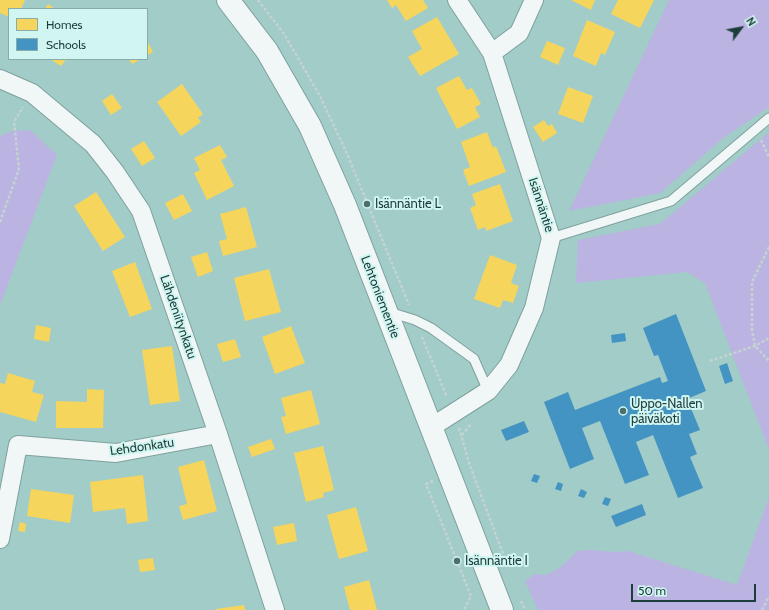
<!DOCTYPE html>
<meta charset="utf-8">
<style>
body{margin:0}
#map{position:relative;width:769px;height:610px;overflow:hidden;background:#a2ccc8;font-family:Cabin,sans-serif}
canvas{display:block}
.legend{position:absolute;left:8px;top:8px;width:140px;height:52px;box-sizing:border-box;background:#d1f6f2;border:1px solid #89aca8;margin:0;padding:5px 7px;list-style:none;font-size:12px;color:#1d3d3a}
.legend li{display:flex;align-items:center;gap:8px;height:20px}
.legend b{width:20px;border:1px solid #89aca8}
.north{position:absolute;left:721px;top:8px;width:40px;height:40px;-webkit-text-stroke:3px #d1f6f2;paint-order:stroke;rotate:58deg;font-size:11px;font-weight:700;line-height:16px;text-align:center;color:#1d3d3a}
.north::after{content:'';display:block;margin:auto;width:14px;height:18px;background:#1d3d3a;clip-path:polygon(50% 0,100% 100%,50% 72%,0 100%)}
.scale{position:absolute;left:631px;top:584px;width:125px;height:18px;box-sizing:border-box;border:2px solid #1d3d3a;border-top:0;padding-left:5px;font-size:12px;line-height:14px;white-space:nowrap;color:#1d3d3a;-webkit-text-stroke:3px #d1f6f2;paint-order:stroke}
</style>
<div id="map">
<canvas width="769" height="610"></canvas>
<ul class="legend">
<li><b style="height:11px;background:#f6d55c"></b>Homes</li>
<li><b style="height:11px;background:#4393c3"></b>Schools</li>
</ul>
<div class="north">N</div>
<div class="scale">50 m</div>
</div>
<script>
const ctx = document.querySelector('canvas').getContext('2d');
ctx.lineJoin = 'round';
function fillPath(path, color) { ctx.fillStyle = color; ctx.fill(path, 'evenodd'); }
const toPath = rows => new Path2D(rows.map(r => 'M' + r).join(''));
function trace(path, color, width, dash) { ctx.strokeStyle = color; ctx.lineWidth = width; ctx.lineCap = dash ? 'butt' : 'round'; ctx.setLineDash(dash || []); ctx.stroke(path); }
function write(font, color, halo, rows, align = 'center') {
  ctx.font = font + ' Cabin,sans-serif'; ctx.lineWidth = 4; ctx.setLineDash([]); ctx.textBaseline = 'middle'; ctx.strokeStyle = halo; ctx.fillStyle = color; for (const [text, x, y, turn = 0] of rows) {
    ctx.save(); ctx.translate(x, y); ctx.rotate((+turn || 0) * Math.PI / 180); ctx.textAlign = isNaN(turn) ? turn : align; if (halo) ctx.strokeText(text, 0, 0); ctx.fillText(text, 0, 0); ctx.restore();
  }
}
const green = toPath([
 [669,0,769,0,769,107,723,138,660,193,569,211],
 [30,130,57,155,0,305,0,136,12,131],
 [769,132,769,450,705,283,687,272,576,283,578,240,660,224],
 [769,497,769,610,538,610,525,581,535,574,546,575,561,567,577,551,589,550,616,552,628,551,737,585]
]);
const homes = toPath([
 [0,0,25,0,21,9,9,9,9,17,0,13],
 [387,0,423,0,428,8,406,21,396,5,392,8],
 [571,0,595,0,591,10],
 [618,0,654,0,640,28,611,14],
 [48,4,55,9,45,9],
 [437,17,459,54,420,76,408,57,422,49,412,31],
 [587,20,615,32,605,55,601,53,596,66,573,56],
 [147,41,153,52,147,55],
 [547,41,565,48,558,65,540,57],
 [50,59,66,59,61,66],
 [129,59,141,59,132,64],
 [459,76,467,90,472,88,481,104,475,107,480,117,457,129,436,88],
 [182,84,203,114,198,118,201,122,181,136,157,102],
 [568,87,593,96,583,123,558,114],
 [112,94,122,108,111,115,102,101],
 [544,120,548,126,552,124,557,133,543,142,533,127],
 [487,132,493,148,496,146,506,172,469,186,463,170,470,167,461,142],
 [144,141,155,158,142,166,131,149],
 [220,145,227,157,221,160,234,186,207,200,194,173,200,170,194,158],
 [500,184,513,221,486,231,485,227,478,230,470,208,476,205,472,194],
 [96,192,125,237,103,251,74,206],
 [183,194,192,211,174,220,165,203],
 [246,207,257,247,223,256,219,241,227,239,220,214],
 [207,252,213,271,198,277,191,257],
 [490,255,517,265,511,283,519,286,513,303,503,300,500,308,474,299],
 [135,262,152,309,130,317,112,271],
 [269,269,281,312,245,321,234,278],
 [36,325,51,328,49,342,34,339],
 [291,326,305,363,275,374,262,337],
 [235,339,241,357,223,362,217,344],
 [172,346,180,401,150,405,142,350],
 [8,373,35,381,32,392,44,395,36,422,0,412,0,383,5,384],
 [87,389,104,390,103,428,56,428,56,401,87,402],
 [311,390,320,424,286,434,281,417,286,416,281,398],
 [271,439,275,449,252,457,248,447],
 [323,446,334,490,323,493,324,497,306,502,294,453],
 [204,460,217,511,183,520,179,506,187,504,178,467],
 [143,475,148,521,127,524,125,508,93,512,90,482],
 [31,489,74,495,70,523,27,516],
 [356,507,368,551,339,559,327,515],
 [20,522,26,524,25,532,18,531],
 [294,523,297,541,277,545,273,527],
 [153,558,155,570,140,572,138,560],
 [369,580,377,610,350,610,344,587],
 [244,605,245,610,216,610,216,609]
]);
const schools = toPath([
 [676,314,706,391,687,399,700,430,689,434,697,454,690,457,703,488,678,498,653,435,636,442,649,475,625,484,600,421,582,428,594,459,570,469,544,402,568,392,575,410,660,377,662,383,668,381,658,355,654,356,643,328],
 [625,333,626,341,612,343,611,335],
 [727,363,733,381,725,384,719,366],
 [524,421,529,432,506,441,501,430],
 [534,474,540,476,537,483,531,481],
 [558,482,563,484,561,491,555,489],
 [581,489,587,492,584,498,578,496],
 [605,497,611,499,608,506,602,504],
 [642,504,646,515,616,527,611,516]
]);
const path = toPath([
 [258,0,284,34,320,96,348,156,409,305],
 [761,140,769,157],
 [0,222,19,169,14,122,23,107],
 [769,247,752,282,752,330,755,346,769,361],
 [422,337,447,397],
 [710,361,755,346,769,338],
 [459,428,469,463,508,567],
 [462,435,471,424],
 [433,481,426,484,471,596,464,610],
 [521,601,525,610],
 [762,610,769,596]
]);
const lane = toPath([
 [551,238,671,201,769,118],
 [389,312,415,320,431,328,474,359,488,391]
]);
const street = toPath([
 [492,53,519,33,534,0],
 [0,79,32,93,93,144,115,172,141,211,218,434,275,610],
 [430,428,488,391,509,365,534,308,551,238,492,53,457,0],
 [0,539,18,445,116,453,218,434]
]);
const secondary = toPath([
 [228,0,267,51,310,126,345,205,502,610]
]);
const markers = [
 [367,204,4,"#4c6f6c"],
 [623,411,4,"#4c6f6c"],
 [457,561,4,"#4c6f6c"]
];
const poiNames = [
 ["Isännäntie L",375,204],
 ["Uppo-Nallen",631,404],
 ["päiväkoti",631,419],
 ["Isännäntie I",465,561]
];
const streetNames = [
 ["Isännäntie",541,205,72],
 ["Lehtoniementie",380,297,69],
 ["Lähdeniitynkatu",178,317,71],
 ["Lehdonkatu",142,447,-8]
];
fillPath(green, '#bbb3e1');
fillPath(homes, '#f6d55c');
fillPath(schools, '#4393c3');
trace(lane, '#7fa19e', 11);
trace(street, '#7fa19e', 20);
trace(secondary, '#7fa19e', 24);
trace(path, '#c5d3d1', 2.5, [3, 2]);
trace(lane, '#f1f7f7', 9);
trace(street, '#f1f7f7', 18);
trace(secondary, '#f1f7f7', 22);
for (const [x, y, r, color] of markers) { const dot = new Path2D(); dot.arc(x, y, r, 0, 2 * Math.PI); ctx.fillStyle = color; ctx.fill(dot); trace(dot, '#d1f6f2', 1.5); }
write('13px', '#1d3d3a', '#d1f6f2', poiNames, 'left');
write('13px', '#1d3d3a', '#d1f6f2', streetNames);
</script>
